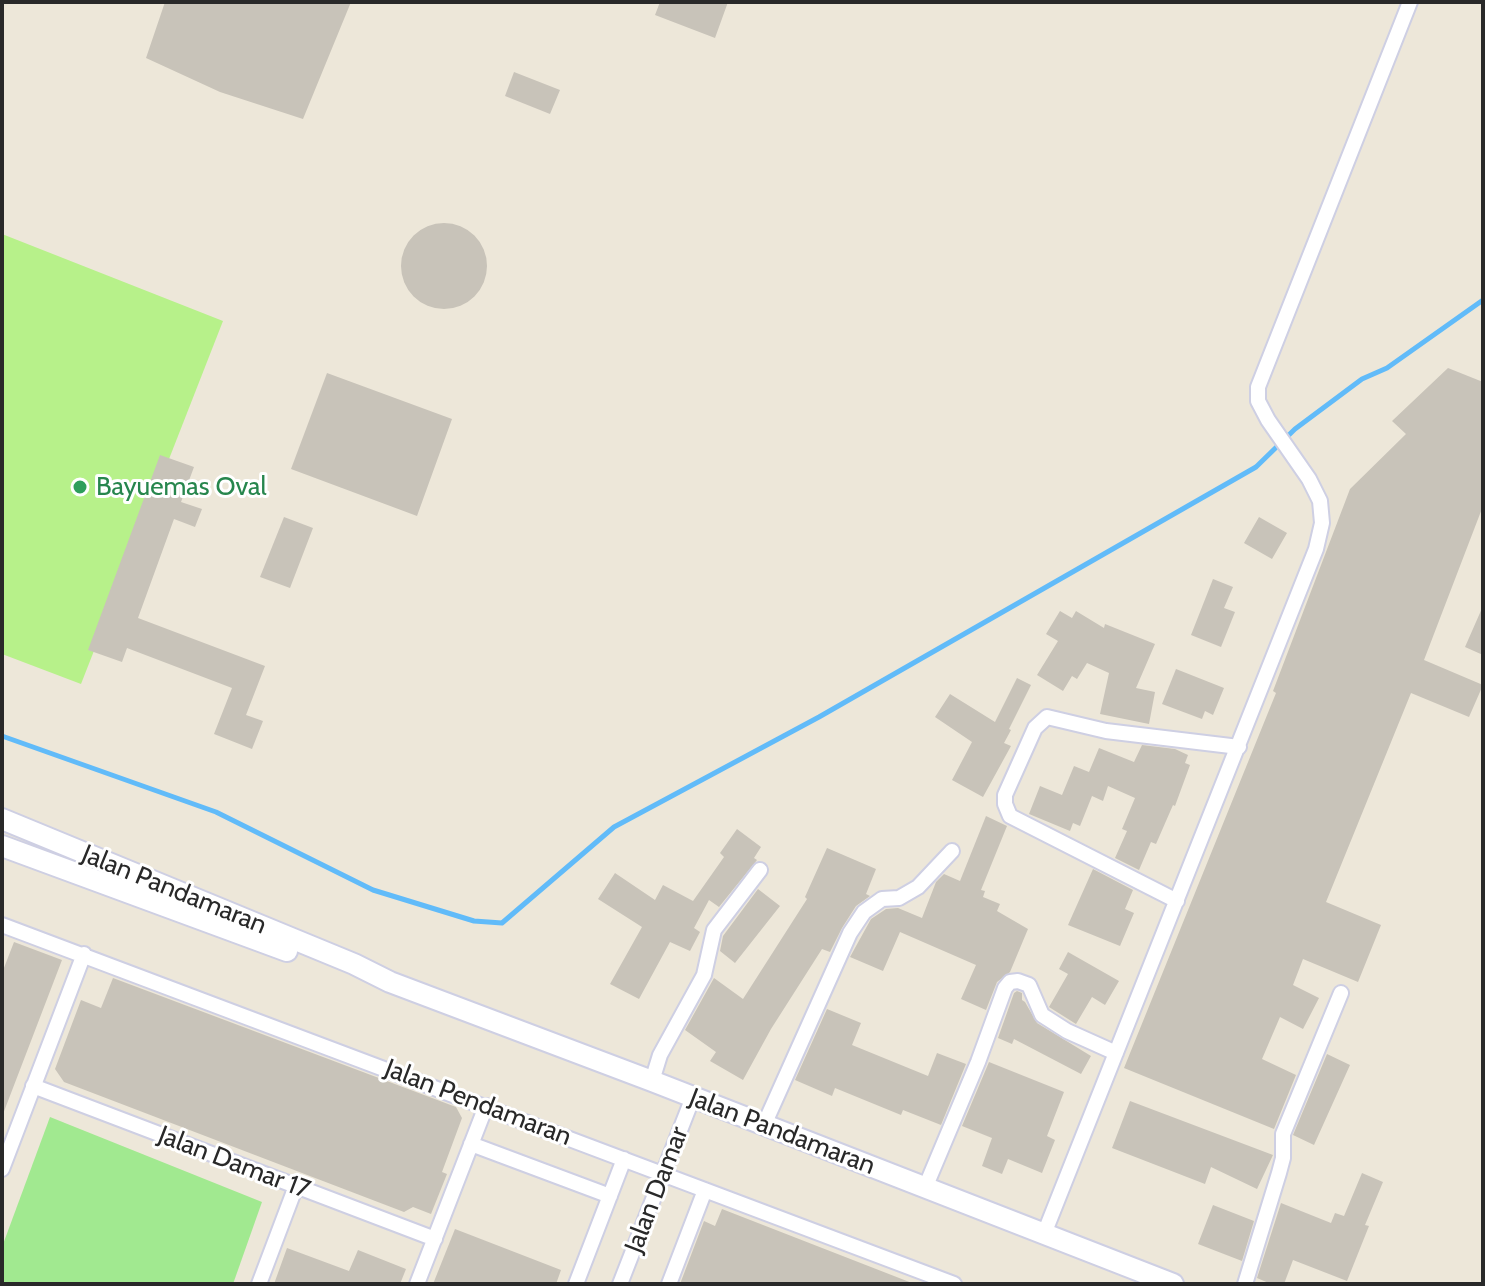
<!DOCTYPE html>
<style>
body{margin:0}
#map{position:relative;width:1485px;height:1286px;overflow:hidden;background:#ede7d9;font-family:Cabin,sans-serif}
canvas{display:block}
.frame{position:absolute;inset:0;border:4px solid #292929;pointer-events:none}
</style>
<div id="map">
<canvas width="1485" height="1286"></canvas>
<div class="frame"></div>
</div>
<script>
const ctx = document.querySelector('canvas').getContext('2d');
ctx.lineJoin = 'round';
function fillPath(path, color) { ctx.fillStyle = color; ctx.fill(path, 'evenodd'); }
const toPath = rows => new Path2D(rows.map(r => 'M' + r).join(''));
function trace(path, color, width, dash) { ctx.strokeStyle = color; ctx.lineWidth = width; ctx.lineCap = dash ? 'butt' : 'round'; ctx.setLineDash(dash || []); ctx.stroke(path); }
function write(font, color, halo, rows, align = 'center') {
  ctx.font = font + ' Cabin,sans-serif'; ctx.lineWidth = 6; ctx.setLineDash([]); ctx.textBaseline = 'middle'; ctx.strokeStyle = halo; ctx.fillStyle = color; for (const [text, x, y, turn = 0] of rows) {
    ctx.save(); ctx.translate(x, y); ctx.rotate((+turn || 0) * Math.PI / 180); ctx.textAlign = isNaN(turn) ? turn : align; if (halo) ctx.strokeText(text, 0, 0); ctx.fillText(text, 0, 0); ctx.restore();
  }
}
const green = toPath([
 [50,1117,262,1202,233,1284,2,1284,2,1247]
]);
const pitch = toPath([
 [2,234,223,321,81,684,2,654]
]);
const stream = toPath([
 [2,736,216,812,373,890,474,921,502,923,614,827,819,717,1256,467,1295,429,1362,379,1387,368,1483,300]
]);
const building = toPath([
 [165,2,351,2,303,119,220,92,146,58],
 [660,2,728,2,715,38,655,15],
 [514,72,560,90,550,114,505,96],
 '401 266a43 43 0 1 1 86 0a43 43 0 1 1-86 0Z',
 [1448,368,1483,382,1483,506,1424,660,1483,685,1469,717,1411,693,1326,902,1381,925,1358,982,1303,959,1293,985,1319,998,1303,1029,1280,1017,1262,1059,1296,1075,1274,1129,1124,1068,1276,693,1273,691,1350,489,1406,434,1392,421],
 [327,373,452,419,417,516,291,469],
 [160,455,194,467,181,502,202,509,195,527,174,519,138,618,265,666,246,715,263,721,252,749,214,734,232,688,127,648,122,662,88,650],
 [284,517,313,528,290,588,260,577],
 [1259,517,1287,533,1272,559,1244,543],
 [1213,579,1233,587,1224,608,1235,612,1221,647,1191,635],
 [1483,606,1483,655,1465,647],
 [1060,611,1072,618,1076,611,1104,628,1105,624,1155,644,1136,688,1155,692,1149,724,1100,714,1109,673,1087,663,1077,679,1072,676,1063,691,1037,675,1058,641,1046,634],
 [1176,669,1224,688,1213,715,1205,711,1202,719,1162,704],
 [1017,678,1031,685,1009,729,1011,730,1004,743,1011,746,983,797,952,780,972,742,935,717,950,694,995,722],
 [1142,745,1175,749,1188,755,1185,763,1190,765,1175,806,1173,805,1156,844,1151,842,1139,870,1115,858,1127,831,1122,829,1135,798,1108,786,1103,801,1092,796,1080,826,1073,823,1070,831,1029,814,1040,786,1062,795,1074,766,1089,772,1099,748,1134,762],
 [986,816,1007,826,981,890,985,891,983,897,1000,904,997,911,1028,929,1010,972,997,982,986,1010,961,999,976,965,900,932,883,971,850,957,871,919,886,909,898,908,922,918,936,882,944,874,960,881],
 [737,829,761,847,754,858,757,860,719,907,709,900,694,928,700,932,690,951,670,942,639,999,610,984,642,927,598,899,615,873,655,900,663,885,693,901,724,857,720,853],
 [827,848,876,869,866,894,870,896,856,906,842,928,830,952,822,949,771,1029,743,1080,710,1061,716,1052,685,1030,714,978,743,999,807,899,805,897],
 [1093,869,1133,890,1125,909,1134,913,1120,946,1068,925],
 [758,889,780,906,735,963,720,951,723,936],
 [14,942,62,960,3,1114,2,973],
 [1068,952,1119,981,1105,1005,1092,997,1076,1024,1049,1007,1068,974,1059,969],
 [113,978,456,1107,462,1118,442,1172,447,1174,431,1214,413,1207,404,1212,64,1082,55,1069,81,1000,101,1008],
 [1017,991,1022,993,1022,1000,1025,1002,1037,1023,1091,1056,1081,1074,1014,1039,1012,1044,998,1038,1014,993],
 [827,1009,861,1023,852,1045,928,1076,937,1053,966,1064,941,1125,903,1110,901,1115,835,1088,832,1096,795,1080],
 [1327,1054,1350,1065,1314,1145,1293,1135],
 [989,1062,1064,1092,1047,1136,1055,1140,1042,1173,1008,1159,1002,1174,982,1166,992,1138,962,1126],
 [1130,1101,1273,1155,1257,1189,1211,1167,1205,1184,1112,1148],
 [1362,1173,1383,1182,1365,1225,1369,1226,1347,1281,1293,1260,1284,1284,1271,1284,1257,1278,1281,1203,1331,1223,1335,1213,1344,1216],
 [1213,1205,1254,1221,1242,1261,1198,1244],
 [722,1209,912,1283,912,1284,680,1284,704,1221,715,1226],
 [455,1229,561,1270,556,1284,433,1284],
 [287,1248,349,1271,358,1250,406,1269,400,1284,274,1284]
]);
const street = toPath([
 [1177,901,1010,816,1005,804,1005,795,1035,728,1047,717,1106,731,1239,747],
 [2,925,954,1284],
 [652,1081,660,1055,704,975,714,930,760,870],
 [33,1086,435,1239],
 [764,1125,850,933,864,912,882,899,899,898,918,887,952,851],
 [471,1144,610,1196],
 [2,1169,84,954],
 [925,1188,978,1062,1005,988,1010,982,1018,981,1029,985,1042,1015,1067,1031,1116,1053],
 [1044,1234,1316,549,1322,523,1320,501,1309,479,1268,420,1258,401,1258,387,1410,2],
 [259,1284,296,1186],
 [417,1284,486,1106],
 [576,1284,624,1159],
 [620,1284,693,1097],
 [669,1284,705,1190],
 [1245,1284,1279,1173,1283,1158,1283,1134,1341,993]
]);
const secondary = toPath([
 [2,819,354,964,390,982,652,1081,1173,1284],
 [2,846,287,951]
]);
const markers = [
 [80,487,8,"#2e9e5b"]
];
const leisureNames = [
 ["Bayuemas Oval",96,487]
];
const streetNames = [
 ["Jalan Pandamaran",174,890,22],
 ["Jalan Pendamaran",478,1103,21],
 ["Jalan Pandamaran",782,1132,21],
 ["Jalan Damar 17",234,1163,21],
 ["Jalan Damar",657,1190,-69]
];
fillPath(green, '#a1e990');
fillPath(pitch, '#b7f18a');
trace(stream, '#61bbf9', 5);
fillPath(building, '#c8c3b9');
trace(street, '#cecfe3', 18);
trace(secondary, '#cecfe3', 24);
trace(street, '#fff', 14);
trace(secondary, '#fff', 20);
for (const [x, y, r, color] of markers) { const dot = new Path2D(); dot.arc(x, y, r, 0, 2 * Math.PI); ctx.fillStyle = color; ctx.fill(dot); trace(dot, '#fff', 3); }
write('26px', '#27864d', '#fff', leisureNames, 'left');
write('26px', '#292929', '#fff', streetNames);
</script>
